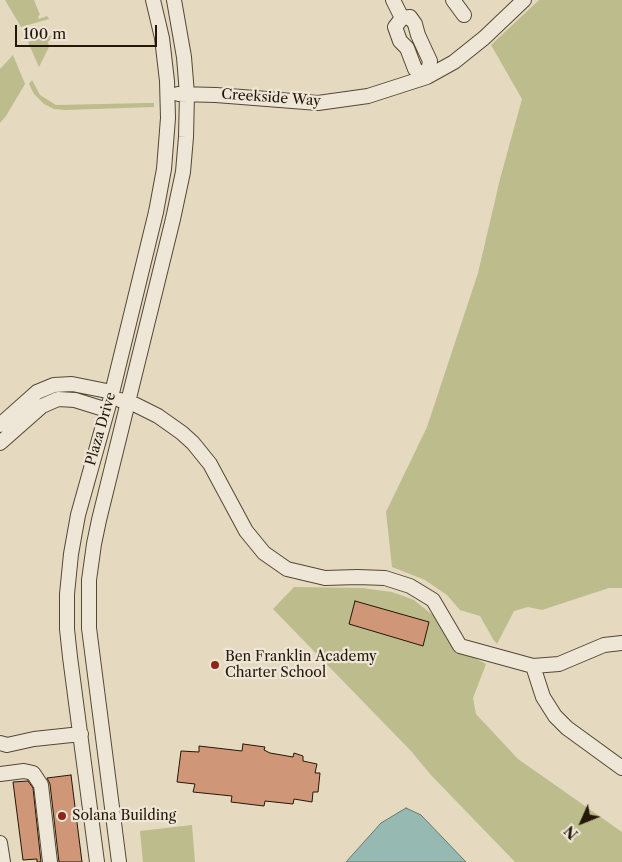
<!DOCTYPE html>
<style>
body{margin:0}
#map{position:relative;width:622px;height:862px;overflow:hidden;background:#e5d9c0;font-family:"Libre Caslon Text",serif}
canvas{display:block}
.north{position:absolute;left:557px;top:797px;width:50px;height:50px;-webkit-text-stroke:4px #eee6d6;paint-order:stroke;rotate:226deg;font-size:14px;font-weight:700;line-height:20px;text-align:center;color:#241707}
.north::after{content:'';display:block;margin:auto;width:18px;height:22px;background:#241707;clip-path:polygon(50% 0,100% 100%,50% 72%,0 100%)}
.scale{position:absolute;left:15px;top:25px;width:142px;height:22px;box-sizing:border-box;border:2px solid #241707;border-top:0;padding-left:6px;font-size:15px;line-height:18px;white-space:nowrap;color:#241707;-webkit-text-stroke:4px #eee6d6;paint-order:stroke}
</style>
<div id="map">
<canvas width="622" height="862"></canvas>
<div class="north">N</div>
<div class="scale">100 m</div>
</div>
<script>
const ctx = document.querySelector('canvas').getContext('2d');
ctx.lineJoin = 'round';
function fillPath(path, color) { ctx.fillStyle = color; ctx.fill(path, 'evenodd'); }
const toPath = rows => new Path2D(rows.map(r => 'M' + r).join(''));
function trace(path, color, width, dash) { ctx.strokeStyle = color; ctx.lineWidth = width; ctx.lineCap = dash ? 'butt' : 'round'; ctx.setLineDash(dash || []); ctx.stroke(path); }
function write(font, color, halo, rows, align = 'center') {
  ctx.font = font + ' "Libre Caslon Text",serif'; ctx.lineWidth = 4.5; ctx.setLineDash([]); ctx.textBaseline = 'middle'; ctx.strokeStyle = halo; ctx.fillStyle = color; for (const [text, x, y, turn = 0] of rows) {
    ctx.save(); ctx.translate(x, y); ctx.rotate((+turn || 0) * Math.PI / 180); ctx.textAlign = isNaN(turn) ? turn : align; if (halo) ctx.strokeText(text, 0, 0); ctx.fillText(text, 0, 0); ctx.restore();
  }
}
const green = toPath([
 [5,0,34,0,40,15,38,16,39,19,47,16,49,19,21,27],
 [539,0,622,0,622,588,609,588,542,610,528,607,514,611,497,644,493,639,480,616,460,610,447,595,425,580,392,567,386,512,427,427,478,273,500,179,522,99,491,45],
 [54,35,48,42,49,47,39,67,28,42],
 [13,55,25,84,6,116,0,123,0,69],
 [32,80,40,95,56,105,148,103,154,103,154,107,65,110,54,109,44,104,34,94,29,84],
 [294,587,362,588,392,592,414,600,439,620,452,646,486,664,473,698,476,714,518,759,622,832,622,862,515,862,430,774,411,751,273,609],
 [192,825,195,862,143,862,140,831]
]);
const water = toPath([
 [406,808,421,815,466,862,346,862,381,823,406,808]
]);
const building = toPath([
 [355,601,429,622,423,646,349,624,355,601],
 [243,744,265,747,264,750,270,753,293,757,294,753,303,756,303,761,317,764,315,773,320,773,318,792,313,792,312,802,294,799,293,804,265,801,264,806,231,802,232,796,193,792,195,784,177,782,181,751,199,752,199,746,242,751,243,744],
 [71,775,82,862,59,862,50,784,47,778,71,775],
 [28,781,33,788,41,862,37,862,37,859,23,860,13,782,28,781]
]);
const minor = toPath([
 [393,0,402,18],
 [453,0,464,15],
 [410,17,415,24,418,35,430,61,427,77,415,69,407,48,400,41,395,27,402,18,410,17],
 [178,94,216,95,318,103,368,96,427,77,454,62,484,38,524,0],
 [120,400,136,405,158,416,182,433,193,443,210,464,246,531,264,553,287,569,325,578,357,577,385,578,410,586,433,600,460,646,533,666,559,664,604,645,622,643],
 [0,425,37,392,54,385,72,384,112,392],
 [0,443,42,406,58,399,75,400,107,410],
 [533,666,543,697,555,716,567,728,622,768],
 [0,743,7,745,34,739,81,734],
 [0,774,24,771,33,773,41,785,50,862],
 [0,843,3,862],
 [97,862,70,657,67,629,67,594,71,554,78,515,111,397,156,212,164,169,168,118,167,81,162,38,153,0],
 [119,862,89,628,89,580,94,544,99,520,173,219,183,172,186,137,187,94,184,57,174,0]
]);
const markers = [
 [215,665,5,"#8f2418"],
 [62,816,5,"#8f2418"]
];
const streetNames = [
 ["Creekside Way",271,98,4],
 ["Plaza Drive",101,429,-74]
];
const poiNames = [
 ["Ben Franklin Academy",225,657],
 ["Charter School",225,673],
 ["Solana Building",72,816]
];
fillPath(green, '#bdbc8d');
fillPath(water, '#96bab1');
trace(water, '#68796d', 1);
fillPath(building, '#d09678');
trace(building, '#241707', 1);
trace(minor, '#544835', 16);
trace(minor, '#eee6d6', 14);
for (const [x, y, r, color] of markers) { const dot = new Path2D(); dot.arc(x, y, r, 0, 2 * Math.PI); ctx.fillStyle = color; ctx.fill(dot); trace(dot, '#eee6d6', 2); }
write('14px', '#241707', '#eee6d6', streetNames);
write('14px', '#241707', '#eee6d6', poiNames, 'left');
</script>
